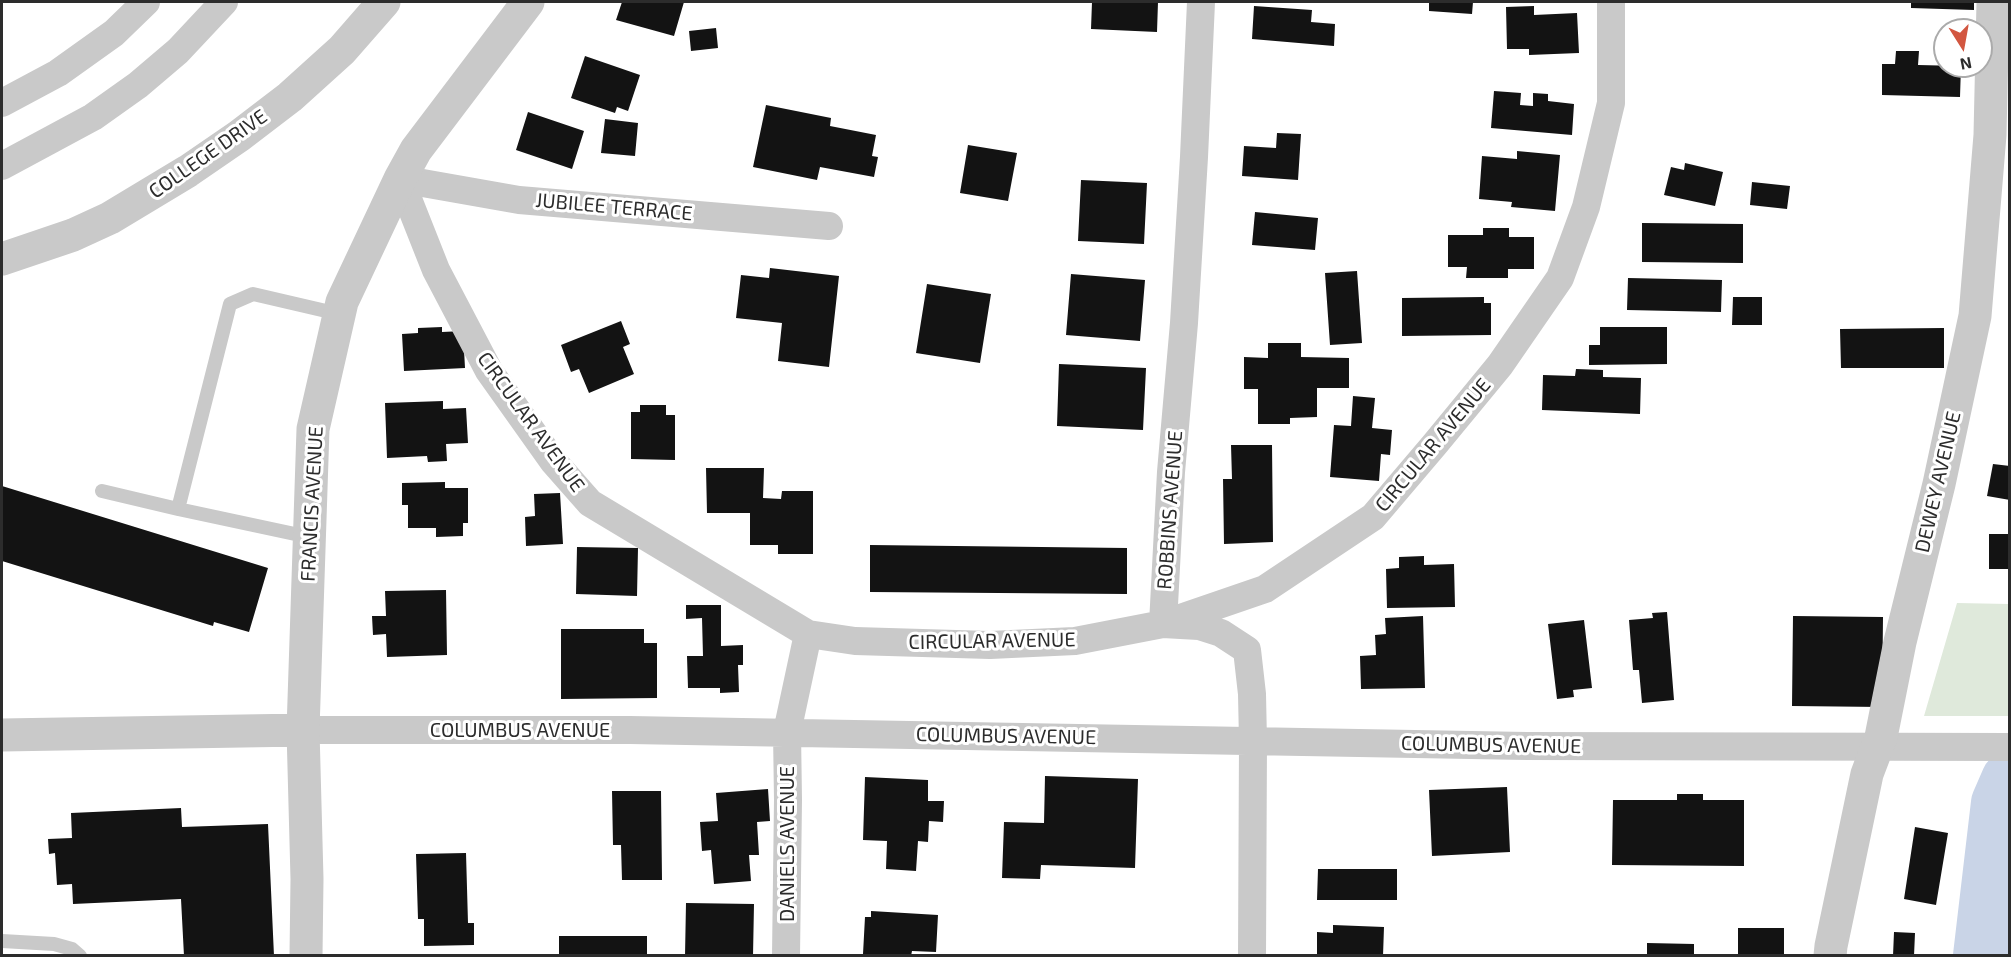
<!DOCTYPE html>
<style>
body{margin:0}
#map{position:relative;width:2011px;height:957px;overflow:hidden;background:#fff;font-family:"Exo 2",sans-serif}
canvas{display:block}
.frame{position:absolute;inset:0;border:3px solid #2c2c2c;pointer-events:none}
.north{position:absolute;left:1933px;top:18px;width:60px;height:60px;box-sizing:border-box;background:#fff;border:2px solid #ababab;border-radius:50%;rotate:169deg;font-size:16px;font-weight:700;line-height:24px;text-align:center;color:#2c2c2c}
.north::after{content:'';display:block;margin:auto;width:21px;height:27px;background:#d25640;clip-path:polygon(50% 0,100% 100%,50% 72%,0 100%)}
</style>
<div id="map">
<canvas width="2011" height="957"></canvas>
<div class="frame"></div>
<div class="north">N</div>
</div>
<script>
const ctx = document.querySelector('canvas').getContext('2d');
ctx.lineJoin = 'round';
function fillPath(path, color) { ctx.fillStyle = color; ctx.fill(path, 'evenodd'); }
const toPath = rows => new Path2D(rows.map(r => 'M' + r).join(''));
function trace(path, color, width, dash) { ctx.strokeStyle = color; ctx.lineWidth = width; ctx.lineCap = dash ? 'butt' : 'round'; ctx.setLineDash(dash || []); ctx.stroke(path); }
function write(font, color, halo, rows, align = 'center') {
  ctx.font = font + ' "Exo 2",sans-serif'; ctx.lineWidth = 6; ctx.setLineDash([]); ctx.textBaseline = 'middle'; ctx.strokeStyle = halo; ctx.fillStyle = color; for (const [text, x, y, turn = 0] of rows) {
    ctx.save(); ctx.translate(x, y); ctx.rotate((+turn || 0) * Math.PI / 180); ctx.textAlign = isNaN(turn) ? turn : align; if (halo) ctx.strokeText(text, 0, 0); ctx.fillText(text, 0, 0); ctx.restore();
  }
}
const green = toPath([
 [1957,603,2009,604,2009,716,1924,716],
 [2009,864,2009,955,2000,955,2008,877]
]);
const river = toPath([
 [1982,956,2000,803,2010,780]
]);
const building = toPath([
 [622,2,684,2,674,36,616,20],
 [1092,2,1158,2,1157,32,1091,29],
 [1429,2,1473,2,1472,14,1429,11],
 [1911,2,1974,2,1974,10,1911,8],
 [1254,6,1312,10,1311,22,1335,24,1334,46,1252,39],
 [1534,6,1534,15,1577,13,1579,53,1529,55,1529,49,1507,49,1506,7],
 [716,28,718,48,691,51,689,31],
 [1896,51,1919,51,1918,65,1961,66,1960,97,1882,95,1882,64,1895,64],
 [585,56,640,75,628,111,617,107,615,113,571,98],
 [1494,91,1521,93,1520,105,1533,106,1533,93,1548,94,1548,101,1574,104,1572,135,1491,128],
 [766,105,831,118,830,126,876,135,872,156,878,157,874,177,820,167,817,180,753,167],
 [528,112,584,131,572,169,516,150],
 [605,119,638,123,635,156,601,153],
 [1277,133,1301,134,1298,180,1242,176,1244,146,1276,148],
 [968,145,1017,153,1008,201,960,193],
 [1517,151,1560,155,1555,211,1511,207,1512,202,1479,199,1482,156,1517,159],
 [1685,163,1723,172,1715,206,1664,195,1671,167,1684,170],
 [1081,180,1147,183,1144,244,1078,241],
 [1752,182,1790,186,1787,209,1750,205],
 [1255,212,1318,218,1315,250,1252,245],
 [1642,223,1743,224,1743,263,1642,262],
 [1483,228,1509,228,1509,237,1534,237,1534,269,1508,269,1508,278,1466,278,1467,267,1448,267,1448,235,1483,235],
 [770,268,839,276,829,367,778,361,782,323,736,318,741,275,769,278],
 [1357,271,1362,343,1330,345,1325,273],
 [1071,274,1145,280,1140,341,1066,335],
 [1628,278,1722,280,1721,312,1627,310],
 [927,284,991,294,980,363,916,353],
 [1484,297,1484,303,1491,303,1491,335,1402,336,1402,298],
 [1733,297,1762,297,1762,325,1732,325],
 [621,321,630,344,623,347,634,374,589,393,579,369,571,372,561,345],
 [442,327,442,332,463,331,465,368,404,371,402,334,418,333,418,328],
 [1600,327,1667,327,1667,364,1589,365,1589,345,1600,345],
 [1944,328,1944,368,1841,368,1840,329],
 [1268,343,1301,343,1301,357,1349,358,1349,388,1317,388,1317,417,1290,418,1290,424,1258,424,1258,389,1244,389,1244,357,1268,358],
 [1059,364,1146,368,1143,430,1057,426],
 [1576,369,1603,370,1603,377,1641,378,1640,414,1542,410,1543,375,1575,376],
 [1353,396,1375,398,1372,428,1392,430,1390,455,1381,454,1379,481,1330,477,1334,425,1351,426],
 [443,401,443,409,466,408,468,443,446,444,447,461,428,462,427,456,387,458,385,403],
 [640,405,666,405,666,415,675,415,675,460,631,459,631,412,640,412],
 [1231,445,1272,445,1273,542,1224,544,1223,479,1232,479],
 [1993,464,2010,466,2010,500,1987,496],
 [706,468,764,468,763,498,781,499,782,491,813,491,813,554,778,554,778,545,750,545,750,513,707,513],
 [445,482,445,488,468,488,468,523,463,523,463,536,436,537,436,528,408,528,408,505,402,505,402,483],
 [2,486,268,568,249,632,214,622,213,626,2,561],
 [560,493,563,544,526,546,525,517,535,516,534,494],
 [1989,534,2010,534,2010,569,1989,569],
 [870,545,1127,548,1127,594,870,592],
 [577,547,638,548,637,596,576,594],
 [1424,556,1424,565,1454,564,1455,607,1387,608,1386,569,1399,568,1399,557],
 [446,590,447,655,387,657,386,634,373,635,372,616,386,616,385,591],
 [686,605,721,605,721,646,743,645,743,665,738,665,739,692,720,693,720,688,688,688,687,656,703,656,702,618,686,619],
 [1667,612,1674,700,1642,703,1639,670,1633,670,1629,620,1653,618,1652,613],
 [1423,616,1425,688,1361,689,1360,656,1376,655,1375,635,1386,634,1385,618],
 [1793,616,1883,617,1882,707,1792,706],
 [1584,620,1592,688,1573,690,1574,697,1557,699,1548,624],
 [561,629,644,629,644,643,657,643,657,698,561,699],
 [1045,776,1138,779,1135,868,1041,865,1040,879,1002,878,1004,822,1044,823],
 [865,777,928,780,928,801,944,801,943,822,929,821,928,842,918,841,916,871,886,869,887,841,863,840],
 [1507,787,1510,852,1432,856,1429,790],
 [768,789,770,821,757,822,759,855,749,855,751,881,714,884,711,850,702,851,700,822,718,821,716,793],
 [612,791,661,791,662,880,622,880,621,845,613,845],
 [1677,794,1703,794,1703,800,1744,800,1744,866,1612,865,1613,800,1677,800],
 [181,808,182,827,268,824,274,956,184,956,181,899,73,904,72,884,57,885,55,853,49,854,48,839,72,838,71,813],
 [1915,827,1948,833,1936,905,1904,899],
 [466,853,468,923,474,923,474,945,424,946,424,919,418,919,416,854],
 [1318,869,1397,869,1397,900,1317,900],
 [686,903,754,904,753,956,685,956],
 [871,911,938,915,936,952,912,951,911,956,863,954,865,917,871,917],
 [1333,925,1384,927,1383,956,1317,956,1317,932,1333,933],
 [1738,928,1784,928,1784,956,1738,956],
 [1894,932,1915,933,1914,956,1893,956],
 [559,936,647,936,647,956,559,956],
 [1647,943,1694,944,1694,956,1647,956]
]);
const service = toPath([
 [102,491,178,509],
 [309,537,178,509,230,304,253,294,339,314],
 [2,941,54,944,72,949,80,956]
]);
const minor = toPath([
 [1201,2,1194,157,1184,323,1171,472,1163,624,1199,626,1221,633,1247,650,1252,694,1253,741,1252,956],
 [2,103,58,73,114,33,146,2],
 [2,166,93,117,138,85,178,51,224,2],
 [400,179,436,270,489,371,553,461,590,503,808,634,855,641,990,645,1075,641,1163,624,1265,589,1373,517,1435,444,1500,365,1560,278,1586,207,1611,103,1611,2],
 [400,179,519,200,829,226],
 [303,730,630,730,1527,746,2010,747],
 [786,956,788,800,787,732,808,634]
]);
const tertiary = toPath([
 [2,259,73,235,110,218,188,171,239,136,290,97,342,50,384,2],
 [2,735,303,730],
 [306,956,307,879,303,730,313,429,342,302,400,179,416,150,528,2],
 [1830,956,1831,946,1867,774,1881,737,1900,642,1939,484,1975,316,1990,135,1993,2]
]);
const streetNames = [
 ["COLLEGE DRIVE",208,154,-35],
 ["JUBILEE TERRACE",614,207,5],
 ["CIRCULAR AVENUE",531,422,54],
 ["CIRCULAR AVENUE",1433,445,-50],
 ["DEWEY AVENUE",1938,482,-77],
 ["FRANCIS AVENUE",312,504,-87],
 ["ROBBINS AVENUE",1170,510,-86],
 ["CIRCULAR AVENUE",992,641,-1],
 ["COLUMBUS AVENUE",520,730],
 ["COLUMBUS AVENUE",1006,736,1],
 ["COLUMBUS AVENUE",1491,745,1],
 ["DANIELS AVENUE",787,844,-90]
];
fillPath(green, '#dfe9db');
trace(river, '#c9d4e7', 58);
fillPath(building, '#131313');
trace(service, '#c9c9c9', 14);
trace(minor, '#c9c9c9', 28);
trace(tertiary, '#c9c9c9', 33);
write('20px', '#2c2c2c', '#fff', streetNames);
</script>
